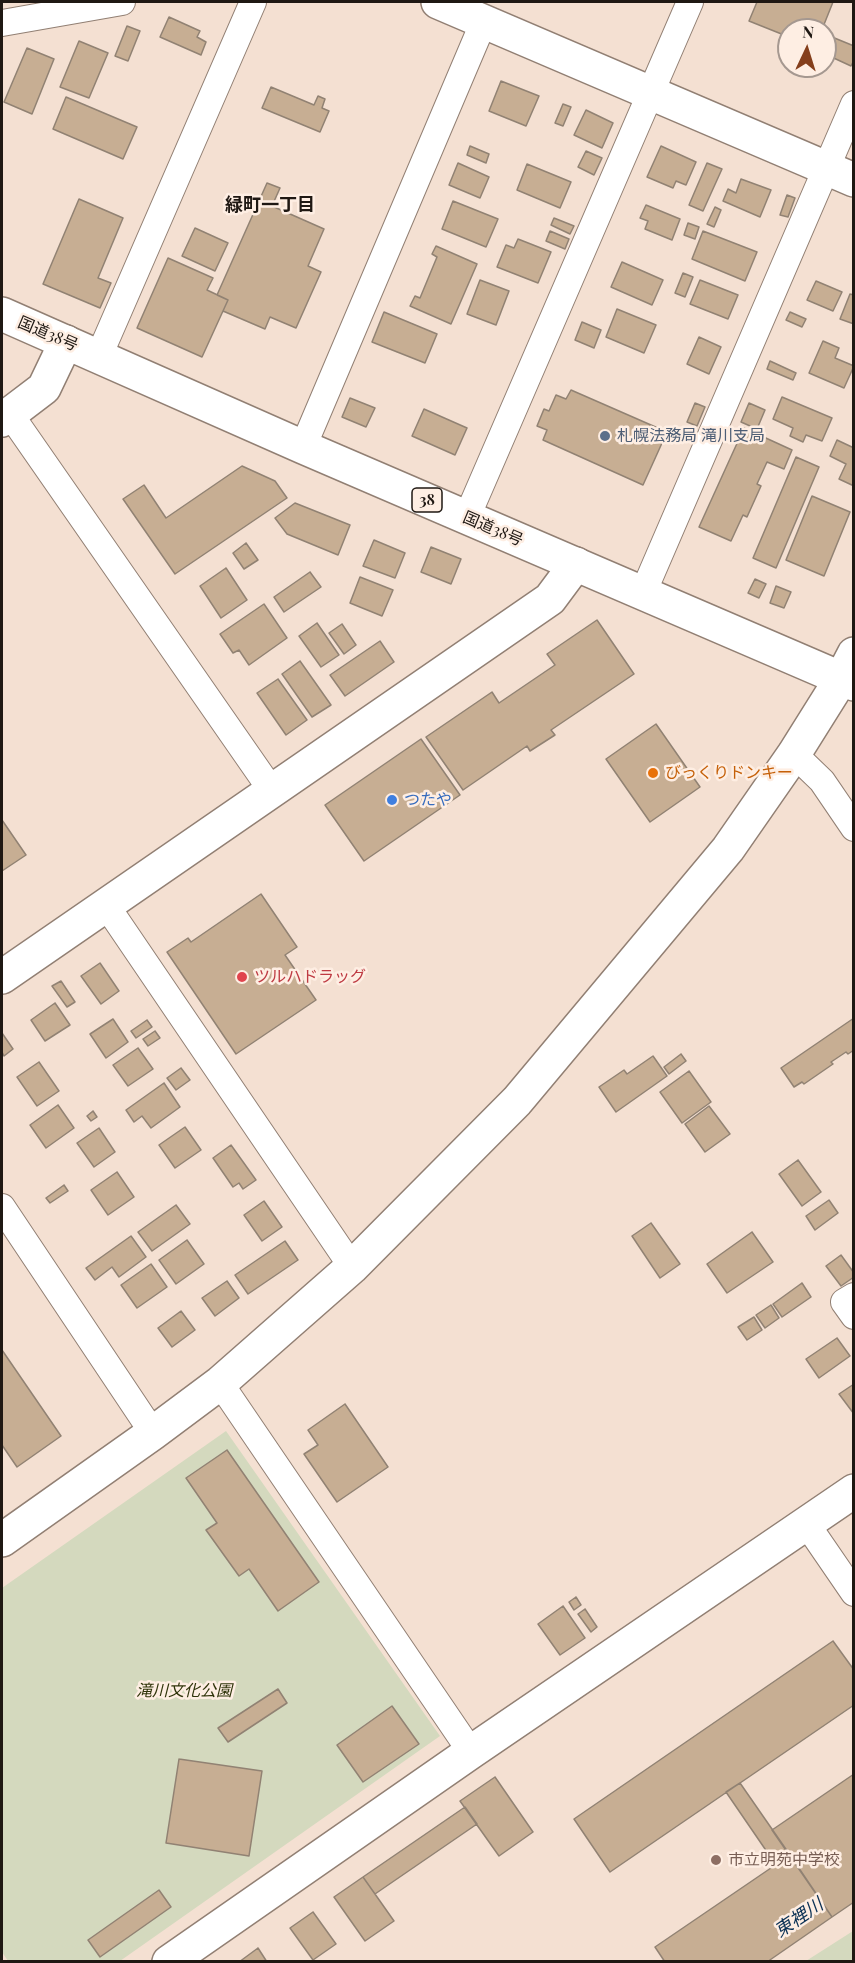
<!DOCTYPE html>
<meta charset="utf-8">
<style>
body{margin:0}
#map{position:relative;width:855px;height:1963px;overflow:hidden;background:#f4e0d2;font-family:"Playfair Display",serif}
canvas{display:block}
.frame{position:absolute;inset:0;border:3px solid #1f1813;pointer-events:none}
.north{position:absolute;left:777px;top:18px;width:60px;height:60px;box-sizing:border-box;background:#feeee3;border:2px solid #a59890;border-radius:50%;rotate:4deg;font-size:16px;font-weight:700;line-height:24px;text-align:center;color:#1f1813}
.north::after{content:'';display:block;margin:auto;width:21px;height:27px;background:#853f1c;clip-path:polygon(50% 0,100% 100%,50% 72%,0 100%)}
</style>
<div id="map">
<canvas width="855" height="1963"></canvas>
<div class="frame"></div>
<div class="north">N</div>
</div>
<script>
const ctx = document.querySelector('canvas').getContext('2d');
ctx.lineJoin = 'round';
function fillPath(path, color) { ctx.fillStyle = color; ctx.fill(path, 'evenodd'); }
const toPath = rows => new Path2D(rows.map(r => 'M' + r).join(''));
function trace(path, color, width, dash) { ctx.strokeStyle = color; ctx.lineWidth = width; ctx.lineCap = dash ? 'butt' : 'round'; ctx.setLineDash(dash || []); ctx.stroke(path); }
function write(font, color, halo, rows, align = 'center') {
  ctx.font = font + ' "Playfair Display","Noto Sans JP",serif'; ctx.lineWidth = 5; ctx.setLineDash([]); ctx.textBaseline = 'middle'; ctx.strokeStyle = halo; ctx.fillStyle = color; for (const [text, x, y, turn = 0] of rows) {
    ctx.save(); ctx.translate(x, y); ctx.rotate((+turn || 0) * Math.PI / 180); ctx.textAlign = isNaN(turn) ? turn : align; if (halo) ctx.strokeText(text, 0, 0); ctx.fillText(text, 0, 0); ctx.restore();
  }
}
const green = toPath([
 [226,1431,440,1736,120,1961,8,1961,2,1952,2,1588],
 [853,1931,853,1961,806,1961]
]);
const building = toPath([
 [757,2,833,2,823,27,817,24,814,30,789,30,789,37,749,21,757,2],
 [169,17,200,31,197,37,206,42,201,55,160,37,169,17],
 [127,26,140,31,128,61,115,56,127,26],
 [832,37,854,46,854,60,851,66,825,54,832,37],
 [79,41,108,53,89,98,60,87,79,41],
 [27,48,54,59,32,114,4,102,27,48],
 [501,81,539,96,526,126,489,111,501,81],
 [271,87,314,105,318,96,325,99,322,108,329,111,320,132,262,108,271,87],
 [66,97,137,127,123,159,53,129,66,97],
 [563,104,571,107,563,126,555,123,563,104],
 [586,110,613,123,602,148,574,135,586,110],
 [470,146,489,154,486,163,467,155,470,146],
 [661,146,696,162,686,185,676,181,673,188,647,177,661,146],
 [586,151,602,158,594,175,578,167,586,151],
 [458,163,489,177,480,198,449,185,458,163],
 [707,163,722,169,703,211,689,205,707,163],
 [527,164,571,182,560,208,517,190,527,164],
 [741,179,771,190,760,217,723,201,728,189,736,193,741,179],
 [267,183,280,188,272,206,324,229,308,266,321,272,296,328,270,317,265,329,223,311,228,300,217,295,267,183],
 [787,195,795,198,788,217,780,215,787,195],
 [79,199,123,218,98,278,111,283,100,308,43,284,79,199],
 [453,201,498,219,486,247,442,229,453,201],
 [646,205,680,219,672,240,645,229,648,221,640,218,646,205],
 [715,207,721,210,714,227,707,224,715,207],
 [554,218,574,226,570,234,551,225,554,218],
 [688,223,699,227,695,239,684,235,688,223],
 [195,228,228,243,215,271,182,256,195,228],
 [550,231,569,239,565,249,546,241,550,231],
 [703,231,757,252,745,281,692,259,703,231],
 [518,239,551,252,538,283,497,267,506,245,514,248,518,239],
 [436,246,477,264,451,324,410,306,415,296,420,298,437,257,432,254,436,246],
 [168,258,213,278,207,290,228,300,202,357,137,328,168,258],
 [622,262,663,280,652,305,611,287,622,262],
 [683,273,693,277,685,297,675,293,683,273],
 [480,280,509,291,496,325,467,314,480,280],
 [700,280,738,295,728,319,690,304,700,280],
 [816,281,842,292,833,311,807,300,816,281],
 [850,294,854,295,854,324,840,319,850,294],
 [617,309,656,325,644,353,606,337,617,309],
 [384,312,437,334,425,363,372,342,384,312],
 [790,312,806,319,802,327,786,320,790,312],
 [582,322,601,330,594,348,575,340,582,322],
 [699,337,721,347,709,374,687,364,699,337],
 [823,341,839,348,835,358,854,366,844,388,809,373,823,341],
 [770,361,796,373,793,380,767,369,770,361],
 [571,390,667,432,643,485,543,440,547,430,537,426,544,409,549,411,556,395,566,399,571,390],
 [782,397,832,418,822,441,806,435,803,442,790,436,793,428,773,419,782,397],
 [350,398,375,408,366,427,342,417,350,398],
 [695,403,705,407,697,426,687,422,695,403],
 [749,403,765,410,757,429,741,422,749,403],
 [424,409,467,428,455,455,412,436,424,409],
 [744,428,792,450,784,469,767,462,757,484,761,486,747,517,743,515,731,541,699,527,744,428],
 [837,440,854,448,854,486,839,479,846,464,830,456,837,440],
 [796,457,819,467,776,568,753,558,796,457],
 [242,466,275,481,287,498,175,574,123,499,144,485,166,518,242,466],
 [812,496,850,512,824,576,786,560,812,496],
 [295,503,350,525,338,555,287,534,275,518,295,503],
 [374,540,405,553,395,578,363,566,374,540],
 [246,543,258,560,244,569,233,553,246,543],
 [431,547,461,559,451,584,421,572,431,547],
 [226,568,247,600,221,618,200,586,226,568],
 [310,572,321,587,284,612,274,597,310,572],
 [360,577,393,590,382,616,350,603,360,577],
 [755,579,766,584,759,598,748,593,755,579],
 [776,586,791,592,784,608,770,603,776,586],
 [264,604,287,638,249,665,239,650,233,653,220,634,264,604],
 [597,620,634,674,551,730,555,735,530,751,527,746,463,790,426,737,492,692,499,703,555,665,547,654,597,620],
 [317,623,339,655,321,667,299,636,317,623],
 [342,624,356,645,344,654,329,633,342,624],
 [380,641,394,662,345,696,330,675,380,641],
 [300,661,331,705,312,717,282,674,300,661],
 [278,679,307,720,286,735,257,693,278,679],
 [656,724,700,787,650,822,606,759,656,724],
 [421,739,460,795,364,861,325,805,421,739],
 [2,820,26,855,2,871,2,820],
 [261,894,297,947,285,955,316,1000,236,1054,167,952,188,938,191,942,261,894],
 [100,963,119,991,101,1004,81,976,100,963],
 [61,981,75,1002,67,1007,52,986,61,981],
 [55,1003,70,1025,45,1041,31,1020,55,1003],
 [854,1018,854,1050,848,1054,846,1052,831,1062,833,1064,804,1084,802,1082,794,1087,781,1068,854,1018],
 [113,1019,128,1042,106,1058,90,1034,113,1019],
 [147,1020,152,1027,136,1038,131,1031,147,1020],
 [155,1031,160,1038,148,1046,143,1039,155,1031],
 [2,1033,13,1049,4,1056,2,1052,2,1033],
 [138,1048,153,1069,128,1086,113,1065,138,1048],
 [681,1054,686,1061,669,1074,664,1067,681,1054],
 [653,1056,667,1076,616,1112,599,1087,624,1070,627,1074,653,1056],
 [39,1062,59,1091,37,1106,17,1077,39,1062],
 [181,1068,190,1080,176,1090,167,1078,181,1068],
 [689,1071,711,1102,682,1123,660,1092,689,1071],
 [164,1083,180,1107,151,1128,142,1116,134,1122,126,1110,164,1083],
 [58,1105,74,1128,46,1148,30,1125,58,1105],
 [709,1106,730,1134,705,1152,685,1124,709,1106],
 [93,1111,97,1117,91,1121,87,1116,93,1111],
 [185,1127,201,1150,175,1168,159,1145,185,1127],
 [99,1128,115,1152,94,1167,77,1143,99,1128],
 [231,1145,256,1180,243,1189,239,1183,233,1187,213,1158,231,1145],
 [798,1160,821,1192,802,1206,779,1174,798,1160],
 [117,1172,134,1197,108,1215,91,1190,117,1172],
 [64,1185,68,1191,50,1203,46,1198,64,1185],
 [829,1200,838,1213,815,1230,806,1216,829,1200],
 [264,1201,282,1227,262,1241,244,1215,264,1201],
 [176,1205,190,1224,152,1251,138,1232,176,1205],
 [651,1223,680,1264,660,1278,632,1236,651,1223],
 [752,1232,773,1262,727,1293,707,1264,752,1232],
 [131,1236,146,1257,119,1277,112,1267,95,1280,86,1268,131,1236],
 [187,1240,204,1264,176,1284,159,1260,187,1240],
 [285,1241,298,1260,248,1294,235,1275,285,1241],
 [841,1255,854,1273,854,1277,841,1286,826,1266,841,1255],
 [151,1264,167,1287,137,1308,121,1285,151,1264],
 [227,1281,239,1298,215,1316,202,1298,227,1281],
 [802,1283,811,1297,782,1317,773,1304,802,1283],
 [771,1305,779,1318,765,1328,756,1315,771,1305],
 [181,1311,195,1330,172,1347,158,1328,181,1311],
 [754,1317,762,1330,747,1340,738,1327,754,1317],
 [837,1338,850,1356,819,1378,806,1359,837,1338],
 [2,1350,61,1436,17,1467,2,1445,2,1350],
 [854,1384,854,1414,839,1394,854,1384],
 [345,1404,388,1467,337,1502,304,1454,318,1445,308,1430,345,1404],
 [227,1450,319,1582,278,1611,249,1569,239,1576,206,1530,217,1523,186,1478,227,1450],
 [576,1597,581,1605,574,1610,569,1602,576,1597],
 [563,1606,585,1638,560,1655,538,1624,563,1606],
 [585,1609,597,1627,591,1632,578,1614,585,1609],
 [833,1641,854,1670,854,1705,610,1872,574,1819,833,1641],
 [278,1689,287,1703,228,1742,218,1728,278,1689],
 [392,1706,419,1744,363,1782,337,1745,392,1706],
 [179,1759,262,1771,249,1856,166,1843,179,1759],
 [854,1774,854,1902,832,1917,772,1830,854,1774],
 [495,1777,533,1832,499,1856,460,1801,495,1777],
 [740,1783,790,1855,776,1865,726,1792,740,1783],
 [465,1807,477,1824,375,1894,363,1877,465,1807],
 [790,1855,832,1917,767,1962,665,1962,655,1947,790,1855],
 [363,1877,394,1921,365,1941,334,1897,363,1877],
 [159,1890,171,1907,100,1957,88,1940,159,1890],
 [313,1912,336,1944,313,1960,290,1928,313,1912],
 [258,1948,267,1962,239,1962,258,1948]
]);
const minor = toPath([
 [2,23,122,2],
 [99,356,253,2],
 [10,414,272,791],
 [303,447,484,21],
 [467,517,690,2],
 [643,593,854,104],
 [794,754,822,781,854,828],
 [106,905,352,1267],
 [2,1207,153,1433],
 [854,1296,844,1302,854,1316],
 [220,1383,471,1752],
 [806,1523,854,1593]
]);
const tertiary = toPath([
 [438,2,854,180],
 [2,420,44,388,66,342],
 [2,977,550,599,576,564],
 [2,1540,153,1433,220,1383,352,1267,517,1101,728,849,794,754,841,679,854,654],
 [169,1962,471,1752,854,1491]
]);
const trunk = toPath([
 [2,314,303,447,854,684]
]);
const markers = [
 [605,436,6,"#5c6f8a"],
 [653,773,6,"#e8710a"],
 [392,800,6,"#3f7fe0"],
 [242,977,6,"#e0444e"],
 [716,1860,6,"#8d6e63"]
];
const shields = [
 [427,500,30]
];
const shieldNames = [
 ["38",427,500]
];
const streetNames = [
 ["国道38号",48,334,23],
 ["国道38号",493,529,23]
];
const serviceNames = [
 ["札幌法務局 滝川支局",617,436]
];
const foodNames = [
 ["びっくりドンキー",665,773]
];
const shopNames = [
 ["つたや",404,800]
];
const healthNames = [
 ["ツルハドラッグ",254,977]
];
const parkNames = [
 ["滝川文化公園",184,1691]
];
const educationNames = [
 ["市立明苑中学校",728,1860]
];
const neighbourhoodNames = [
 ["緑町一丁目",270,205]
];
const waterNames = [
 ["東裡川",799,1918,-34]
];
fillPath(green, '#d4d9be');
fillPath(building, '#c7ae93');
trace(building, '#918273', 1.5);
trace(minor, '#917f73', 28);
trace(tertiary, '#917f73', 36);
trace(trunk, '#917f73', 36);
trace(minor, '#fff', 26);
trace(tertiary, '#fff', 33);
trace(trunk, '#fff', 33);
for (const [x, y, r, color] of markers) { const dot = new Path2D(); dot.arc(x, y, r, 0, 2 * Math.PI); ctx.fillStyle = color; ctx.fill(dot); trace(dot, '#feeee3', 2); }
for (const [x, y, w] of shields) { const box = new Path2D(); box.roundRect(x - w / 2, y - 12, w, 24, 4.5); ctx.fillStyle = '#feeee3'; ctx.fill(box); trace(box, '#1f1813', 1.5); }
write('bold 15px', '#1f1813', null, shieldNames);
write('16px', '#1f1813', '#feeee3', streetNames);
write('16px', '#4e5e75', '#feeee3', serviceNames, 'left');
write('16px', '#c56008', '#feeee3', foodNames, 'left');
write('16px', '#366cbe', '#feeee3', shopNames, 'left');
write('16px', '#be3a42', '#feeee3', healthNames, 'left');
write('italic 16px', '#2f340a', '#feeee3', parkNames);
write('16px', '#785e54', '#feeee3', educationNames, 'left');
write('bold 18px', '#1f1813', '#feeee3', neighbourhoodNames);
write('italic 18px', '#0b3155', '#feeee3', waterNames);
</script>
